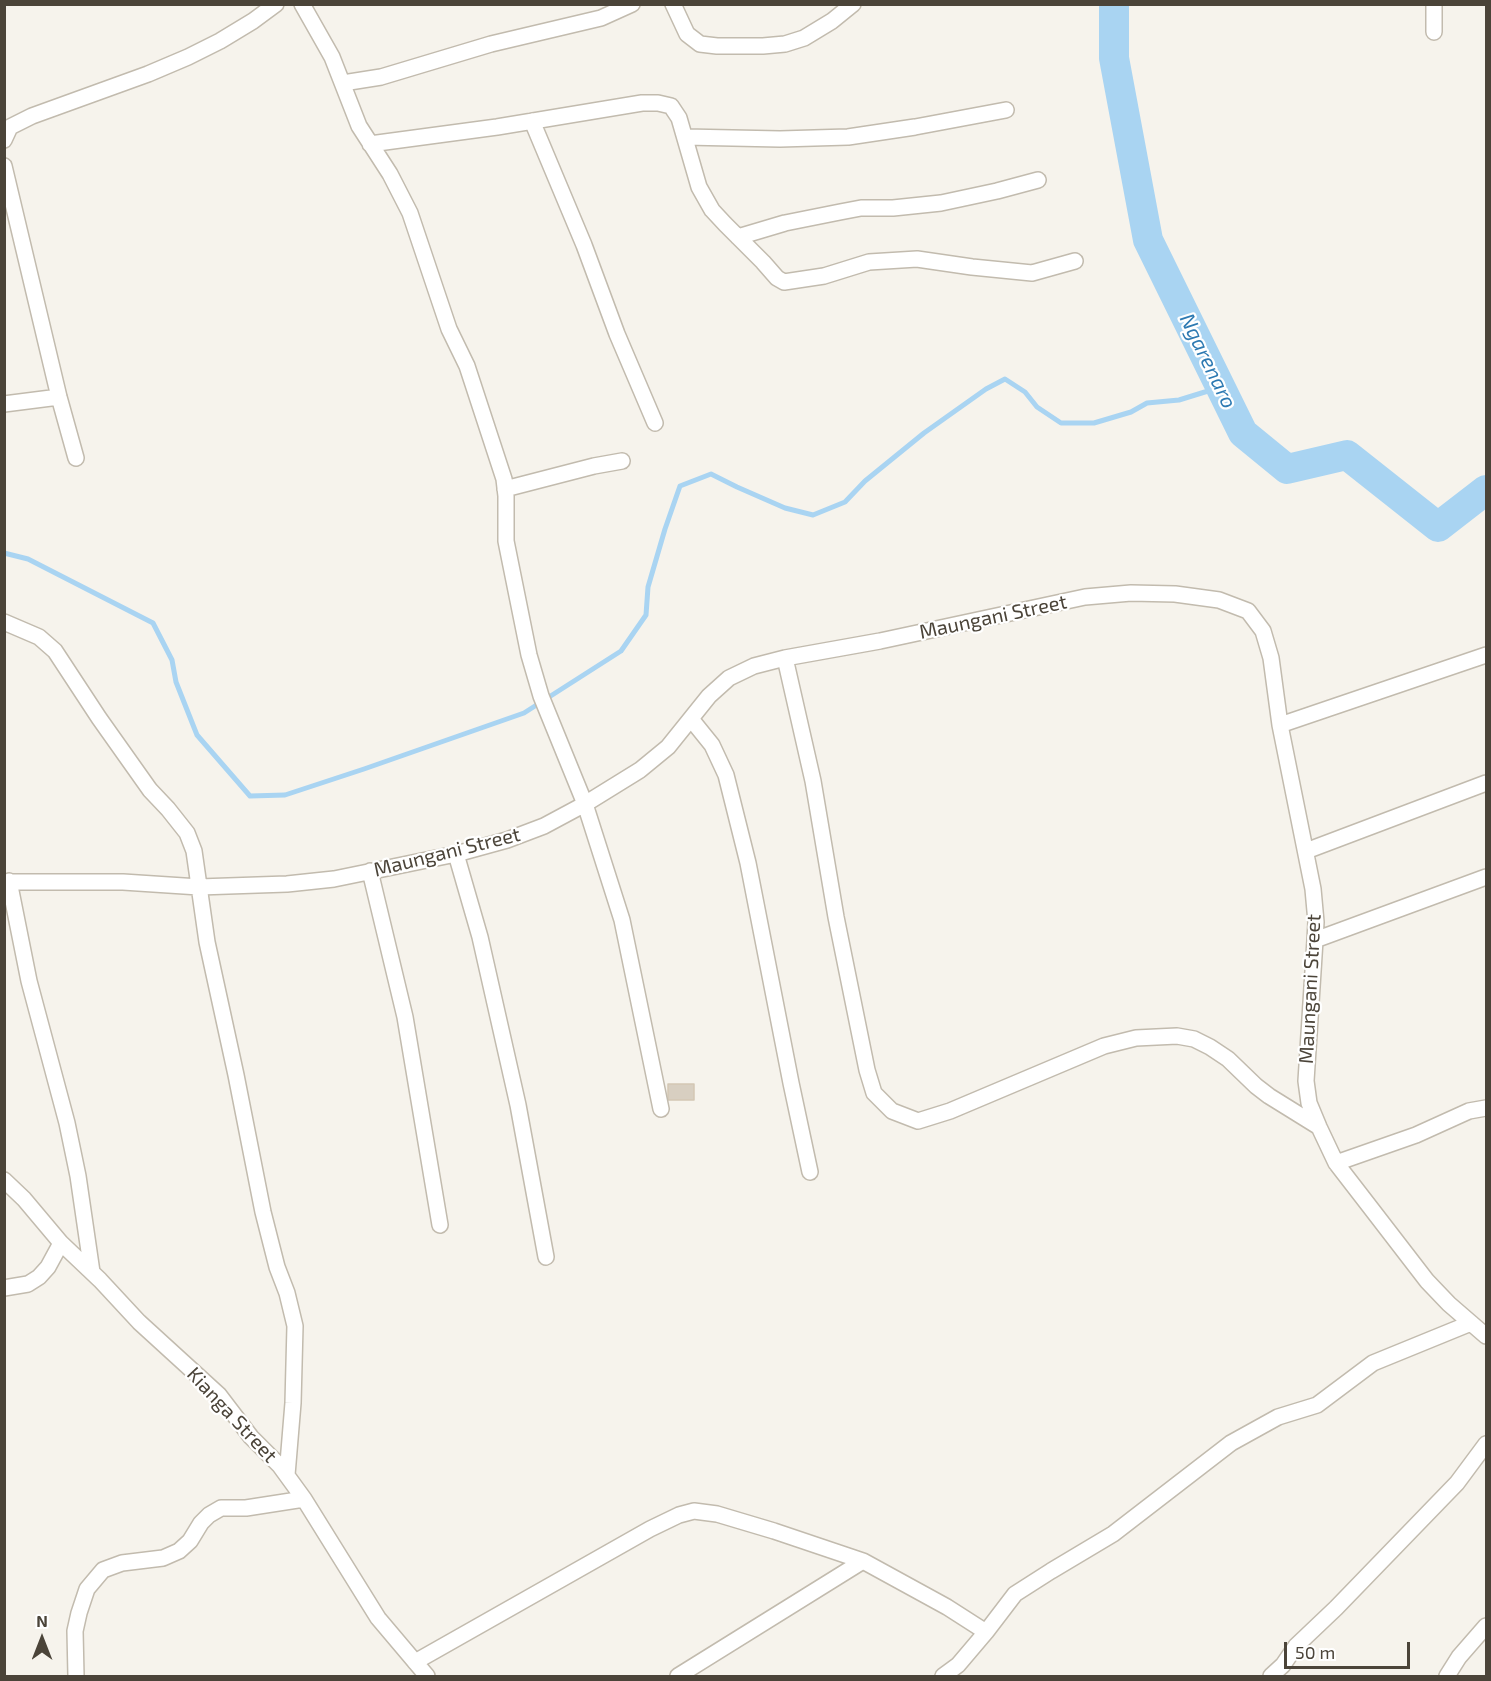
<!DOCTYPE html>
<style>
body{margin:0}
#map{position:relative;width:1491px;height:1681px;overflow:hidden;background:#f6f3ec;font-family:"Exo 2",sans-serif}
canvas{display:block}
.frame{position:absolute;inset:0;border:6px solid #4b4439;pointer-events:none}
.north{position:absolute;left:12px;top:1609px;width:60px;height:60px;-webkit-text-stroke:4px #fff;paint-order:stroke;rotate:0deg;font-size:16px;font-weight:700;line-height:24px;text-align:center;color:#4b4439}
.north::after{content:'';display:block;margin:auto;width:21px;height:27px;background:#4b4439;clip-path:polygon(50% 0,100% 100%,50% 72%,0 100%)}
.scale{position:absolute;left:1284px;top:1642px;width:126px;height:27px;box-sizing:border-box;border:3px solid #4b4439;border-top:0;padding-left:8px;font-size:18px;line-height:21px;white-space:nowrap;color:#4b4439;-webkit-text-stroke:4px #fff;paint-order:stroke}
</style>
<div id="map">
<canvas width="1491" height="1681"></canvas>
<div class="frame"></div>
<div class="north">N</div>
<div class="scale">50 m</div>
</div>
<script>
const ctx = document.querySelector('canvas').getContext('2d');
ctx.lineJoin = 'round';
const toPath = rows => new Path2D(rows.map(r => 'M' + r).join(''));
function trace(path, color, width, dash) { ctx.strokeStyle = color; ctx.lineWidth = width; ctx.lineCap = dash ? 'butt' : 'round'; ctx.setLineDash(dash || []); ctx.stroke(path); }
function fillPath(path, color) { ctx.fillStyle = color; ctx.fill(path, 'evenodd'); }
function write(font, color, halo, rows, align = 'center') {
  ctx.font = font + ' "Exo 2",sans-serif'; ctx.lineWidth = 4.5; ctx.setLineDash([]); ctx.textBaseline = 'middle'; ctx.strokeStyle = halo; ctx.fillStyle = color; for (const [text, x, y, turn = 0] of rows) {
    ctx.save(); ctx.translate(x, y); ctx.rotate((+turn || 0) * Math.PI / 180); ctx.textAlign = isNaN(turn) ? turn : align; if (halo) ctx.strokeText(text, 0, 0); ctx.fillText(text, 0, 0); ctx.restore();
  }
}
const stream = toPath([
 [4,553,28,559,153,623,172,660,176,682,197,735,250,796,285,795,364,769,524,713,621,651,646,615,648,587,665,529,680,486,711,474,737,487,785,508,813,515,845,502,865,481,924,433,986,389,1005,379,1025,392,1037,407,1061,423,1094,423,1131,412,1147,403,1179,400,1221,387]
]);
const river = toPath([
 [1114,4,1114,58,1148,240,1243,433,1287,469,1347,455,1438,527,1486,490]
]);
const building = toPath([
 [668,1084,694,1084,694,1100,668,1100,668,1084]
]);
const street = toPath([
 [302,4,332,57,359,126,390,174,410,213,449,329,467,366,504,479,506,496,506,541,529,655,541,696,585,804,622,920,661,1109],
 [673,4,687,34,700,44,717,46,763,46,785,44,804,38,832,21,853,4],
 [1434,32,1434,4],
 [343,83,381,77,491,44,601,18,632,4],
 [532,121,584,245,617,334,655,423],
 [685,137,780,139,848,137,915,127,1006,110],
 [4,140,10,127,32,116,148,74,188,57,220,41,253,21,276,4],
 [370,144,497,127,642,103,658,103,671,106,679,118,699,187,712,210,725,224,763,262,777,278,784,282,824,276,869,262,917,259,972,267,1032,273,1075,261],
 [4,166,59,397,76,458],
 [738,237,785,223,840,212,861,208,893,208,941,203,997,191,1038,180],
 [4,404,59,397],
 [505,489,594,466,622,461],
 [4,622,39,637,55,651,99,718,150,790,168,809,187,833,194,851,207,942,236,1075,263,1212,277,1267,287,1293,295,1326,293,1403,287,1475],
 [785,658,813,781,836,917,867,1070,874,1093,892,1111,918,1121,950,1111,1104,1046,1136,1038,1177,1036,1194,1039,1210,1047,1228,1059,1256,1086,1269,1096,1319,1127],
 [691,719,712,745,726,775,748,863,791,1083,810,1172],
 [1280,725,1486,655],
 [1306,851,1486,783],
 [456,854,480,937,518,1105,546,1257],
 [370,871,405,1017,440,1225],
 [9,881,29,981,67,1123,78,1176,92,1272],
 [4,882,123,882,199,887,287,884,334,879,456,854,507,840,544,826,585,804,640,770,668,747,709,696,729,678,754,666,785,658,880,641,1085,597,1131,593,1175,594,1219,600,1248,611,1263,631,1271,658,1280,725,1313,889,1316,922,1315,940,1306,1081,1309,1103,1319,1127,1336,1163,1370,1207,1427,1281,1449,1304,1486,1336],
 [1315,940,1486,877],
 [1336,1163,1416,1135,1469,1111,1486,1108],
 [4,1180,24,1199,61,1243,100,1280,139,1322,219,1395,251,1437,280,1466,304,1499,378,1618,427,1676],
 [4,1288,28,1284,39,1277,48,1267,61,1243],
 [415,1662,650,1529,679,1515,694,1511,717,1514,774,1531,863,1561,947,1607,986,1632],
 [76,1676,75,1631,79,1613,87,1589,103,1570,122,1563,163,1558,179,1551,190,1541,201,1523,209,1515,221,1508,246,1508,304,1499],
 [678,1676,863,1561],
 [943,1676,958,1665,986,1632,1015,1594,1051,1571,1113,1534,1231,1443,1278,1417,1317,1405,1373,1363,1471,1323],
 [1271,1676,1283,1665,1296,1646,1336,1608,1457,1483,1486,1444],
 [1447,1676,1459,1657,1486,1626]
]);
const streetNames = [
 ["Maungani Street",993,617,-12],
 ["Maungani Street",447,852,-14],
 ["Maungani Street",1310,989,-87],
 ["Kianga Street",232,1415,47]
];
const waterNames = [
 ["Ngarenaro",1208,361,64]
];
trace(stream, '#a9d4f2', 5);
trace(river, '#a9d4f2', 30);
fillPath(building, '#d8cfc1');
trace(building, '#d3c7b4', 1.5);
trace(street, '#c2bbae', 18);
trace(street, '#fff', 15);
write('20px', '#4b4439', '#fff', streetNames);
write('italic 21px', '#2e7ab2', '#fff', waterNames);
</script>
